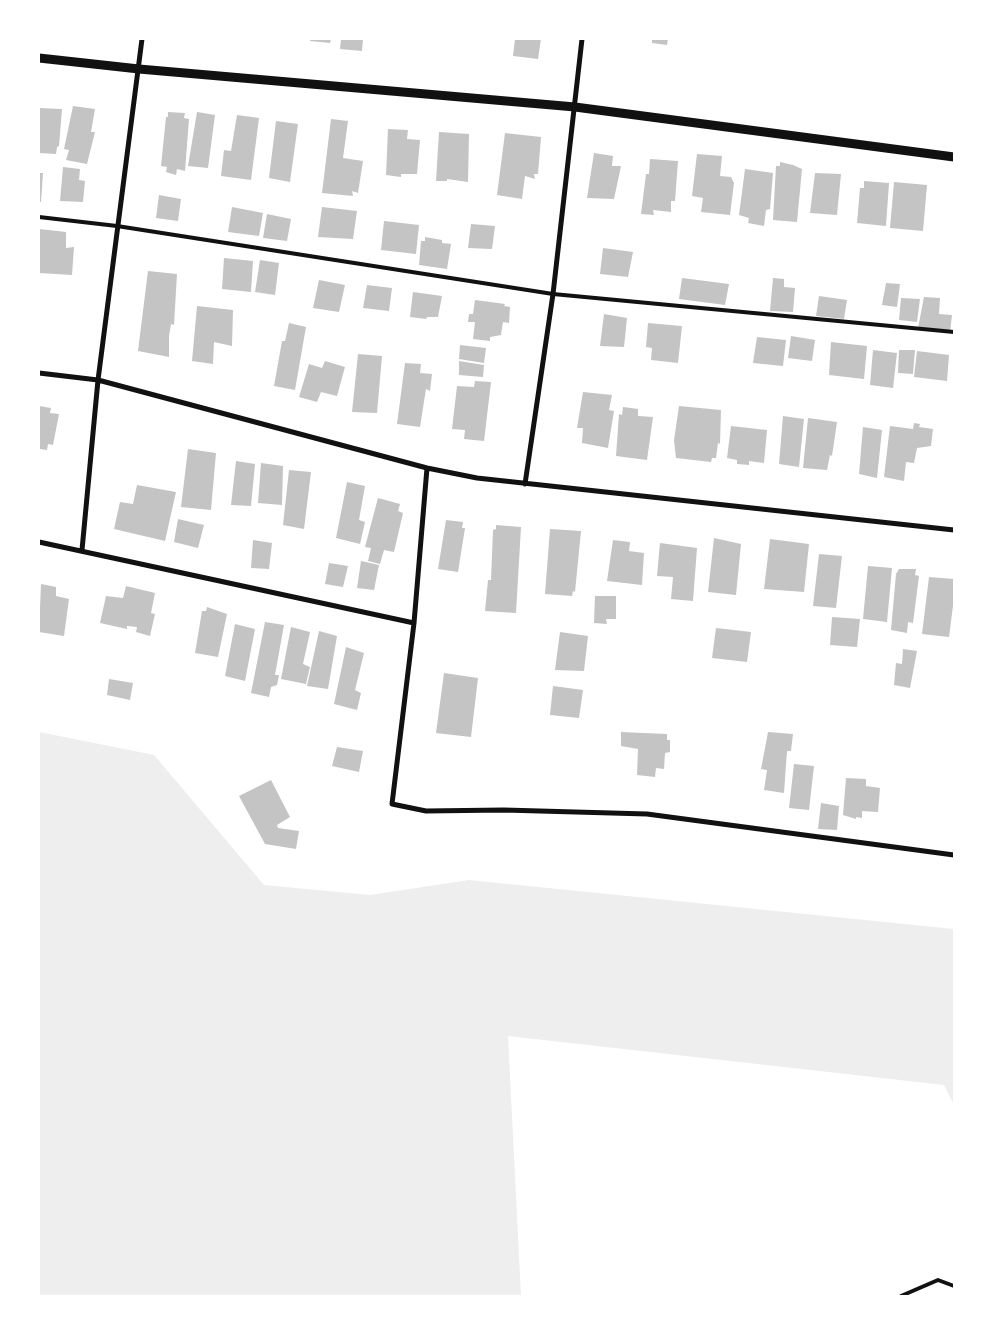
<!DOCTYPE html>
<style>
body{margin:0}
#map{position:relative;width:993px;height:1335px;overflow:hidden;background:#fff;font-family:Raleway,sans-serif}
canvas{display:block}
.frame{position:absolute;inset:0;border:40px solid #fff;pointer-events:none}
</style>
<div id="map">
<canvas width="993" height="1335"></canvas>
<div class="frame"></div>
</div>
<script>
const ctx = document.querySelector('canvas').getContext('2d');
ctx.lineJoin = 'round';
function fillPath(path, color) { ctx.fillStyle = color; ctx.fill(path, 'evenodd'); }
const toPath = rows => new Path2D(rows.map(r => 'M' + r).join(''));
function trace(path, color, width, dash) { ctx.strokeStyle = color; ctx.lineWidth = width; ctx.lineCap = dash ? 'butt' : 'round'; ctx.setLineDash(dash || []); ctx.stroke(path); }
const green = toPath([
 [39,732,154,755,264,885,370,895,469,880,954,929,954,1105,944,1085,508,1036,521,1296,39,1296]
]);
const building = toPath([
 [310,39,331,39,330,43,310,41],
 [341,39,363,39,362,51,340,49],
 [515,39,541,39,538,59,513,56],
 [652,39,668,39,667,45,652,43],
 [73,106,95,109,91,132,95,132,87,164,66,160,69,150,64,149],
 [39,108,62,109,59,146,57,147,56,154,39,153],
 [168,112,185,113,184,118,189,119,185,171,177,169,176,175,166,172,167,167,161,166,166,117,168,117],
 [197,112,215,115,208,168,188,166],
 [237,115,259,118,251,180,221,176,224,150,231,151],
 [331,119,348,121,343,158,363,161,358,193,352,191,353,196,322,193],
 [276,121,298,124,290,182,269,178],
 [388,129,408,130,407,139,420,140,417,174,401,174,401,177,386,175],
 [439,132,469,134,468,182,447,179,447,181,436,181],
 [505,133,541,137,538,174,534,174,535,179,525,176,522,199,497,195],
 [594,153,613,156,612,166,621,166,614,199,587,198],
 [697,154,722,156,720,176,731,177,734,183,730,215,701,212,703,198,692,196],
 [650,159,678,161,675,201,671,201,671,212,653,210,654,215,641,214,646,174,649,174],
 [780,162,793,165,802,169,797,222,773,220,776,166,780,166],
 [63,167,80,169,79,180,85,181,83,202,60,201],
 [745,169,773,173,770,209,766,210,764,226,748,223,749,218,739,215],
 [39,173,43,173,41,202,39,202],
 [815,173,841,174,837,215,810,213],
 [864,181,889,183,886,226,857,223,860,188,864,188],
 [894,182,927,185,923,231,890,228],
 [159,195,181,199,178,221,156,218],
 [232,207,263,213,259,236,228,232],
 [322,207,357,211,353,239,318,237],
 [267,214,291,219,287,241,263,238],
 [384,221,419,225,416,254,381,250],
 [471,224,495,226,492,249,468,248],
 [39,229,66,232,66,248,74,247,72,275,39,273],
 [425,237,442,240,442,243,451,244,447,269,419,265,421,241,425,241],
 [603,248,633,252,628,277,600,274],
 [224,258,253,261,251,292,222,289],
 [260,260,279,263,275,295,255,292],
 [148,271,177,274,174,325,171,324,169,336,169,357,138,351],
 [682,278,729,284,725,305,679,299],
 [773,278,784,279,784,287,795,288,793,312,770,311],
 [319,280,345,285,339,312,313,308],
 [886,283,900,284,897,307,882,305],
 [367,285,392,288,389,311,363,308],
 [413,292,442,296,438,317,427,317,426,319,410,317],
 [819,296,847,300,844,319,816,316],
 [924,297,940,298,939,314,952,315,950,332,918,328],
 [901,298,920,299,917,322,899,320],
 [475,300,505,304,504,306,510,307,509,323,503,322,501,335,490,337,490,341,473,339,475,322,468,322,469,314,473,314],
 [197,306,233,310,232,346,214,342,213,364,192,361],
 [604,314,627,318,624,347,600,346],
 [289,323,306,327,295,390,274,386,282,341,285,341],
 [648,323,682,326,678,363,651,360,652,348,646,347],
 [791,336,815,340,812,361,788,358],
 [757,337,786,340,783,366,753,363],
 [831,342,867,346,864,379,829,375],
 [460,345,486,348,484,363,459,359],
 [873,350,897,353,893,388,870,385],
 [899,350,915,350,913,374,898,373],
 [917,351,949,355,947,381,914,377],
 [358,354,382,356,377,413,352,412],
 [325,361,345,367,337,396,321,392,317,402,299,397,309,364,322,368],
 [459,361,484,365,483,377,459,375],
 [405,363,421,364,420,373,432,374,430,391,426,389,420,427,397,424],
 [475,381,491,382,484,441,464,439,465,430,452,429,457,386,474,387],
 [583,392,612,395,609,410,614,411,608,448,582,443,583,428,577,428],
 [39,406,51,408,50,413,59,414,53,445,48,444,47,450,39,449],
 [679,406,721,410,720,444,718,443,716,458,712,458,711,462,676,458,674,440],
 [623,407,638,409,638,416,653,417,647,460,616,456,619,414,622,415],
 [783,416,804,419,799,467,779,464],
 [808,418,837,422,832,456,830,455,827,470,803,468],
 [914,423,920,424,919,427,933,429,931,446,917,448,914,463,906,462,904,481,884,477,890,426,913,429],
 [731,426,767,430,764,463,749,461,749,465,737,464,737,460,727,458],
 [863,427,882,430,877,478,859,474],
 [188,449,216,453,211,510,181,507],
 [236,461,255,464,251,506,231,505],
 [261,463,283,466,282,505,258,503],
 [289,470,311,472,304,529,283,525],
 [347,482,365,486,359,520,365,522,360,544,336,538],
 [137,485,176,492,165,541,114,529,120,502,133,504],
 [378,498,400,504,398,511,403,513,394,552,384,550,380,564,368,561,371,548,365,547],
 [178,519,204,525,198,548,174,542],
 [446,520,463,522,462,528,465,528,458,572,438,569],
 [496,525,521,527,516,613,485,611,488,580,491,580,493,530,496,529],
 [550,529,581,531,575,592,573,591,572,596,545,594],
 [714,538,741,544,736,595,708,592],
 [770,539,809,544,804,592,764,589],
 [253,540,272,543,269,569,251,568],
 [613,540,630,542,629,551,644,553,642,585,607,581],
 [660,543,697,548,693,601,671,599,673,577,657,576],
 [819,554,842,556,836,608,813,606],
 [361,561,379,565,374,590,357,588],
 [329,563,348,566,343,587,325,584],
 [868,566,892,568,887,622,863,619],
 [899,569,916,569,915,575,919,576,913,623,908,622,907,633,891,630,896,574],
 [929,577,954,579,954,598,949,637,922,634],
 [41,584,56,587,56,596,69,599,64,636,39,632],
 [126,586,155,593,151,613,155,614,150,636,136,632,137,627,127,626,127,629,100,623,106,596,123,598],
 [595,596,616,596,616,619,606,619,607,624,594,623],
 [207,607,227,614,218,657,195,653,202,611,206,611],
 [832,617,860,619,857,647,830,645],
 [265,622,284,625,275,675,279,675,277,685,271,687,269,697,251,693],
 [235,624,255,629,245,681,225,676],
 [291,627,310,632,303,664,310,667,306,684,281,679],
 [716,628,751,632,747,662,712,658],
 [319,631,337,636,328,689,307,686],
 [560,632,588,636,584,671,555,670],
 [346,647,364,653,355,690,361,693,357,710,334,704],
 [903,649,917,651,910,688,894,685,896,663,902,664],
 [444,673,478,678,471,737,436,733],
 [109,679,133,683,130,700,107,695],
 [553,686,583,690,579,718,550,715],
 [621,732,667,734,667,740,670,740,670,752,665,753,664,769,656,768,655,777,637,775,638,749,621,746],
 [768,732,793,734,791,751,787,751,784,793,764,790,767,770,761,769],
 [337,747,363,751,359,772,332,766],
 [794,764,814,766,809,810,789,808],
 [846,778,866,779,866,786,880,788,878,812,862,811,862,818,856,817,856,819,843,815],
 [271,780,290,817,277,825,278,828,299,831,296,849,265,844,239,796],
 [821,803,839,806,837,830,818,829]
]);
const service = toPath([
 [39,217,117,226,553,294,954,332],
 [901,1296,938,1280,954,1286]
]);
const minor = toPath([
 [39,373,98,380,427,468,477,478,954,530],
 [427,468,414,623,392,804,426,811,504,810,647,814,954,855],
 [525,484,553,294,582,39],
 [39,542,414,623],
 [82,550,98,380,142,39]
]);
const tertiary = toPath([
 [39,58,139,69,575,107,954,157]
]);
fillPath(green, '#eee');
fillPath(building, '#c4c4c4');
trace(service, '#111', 4);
trace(minor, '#111', 5);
trace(tertiary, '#111', 9);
</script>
